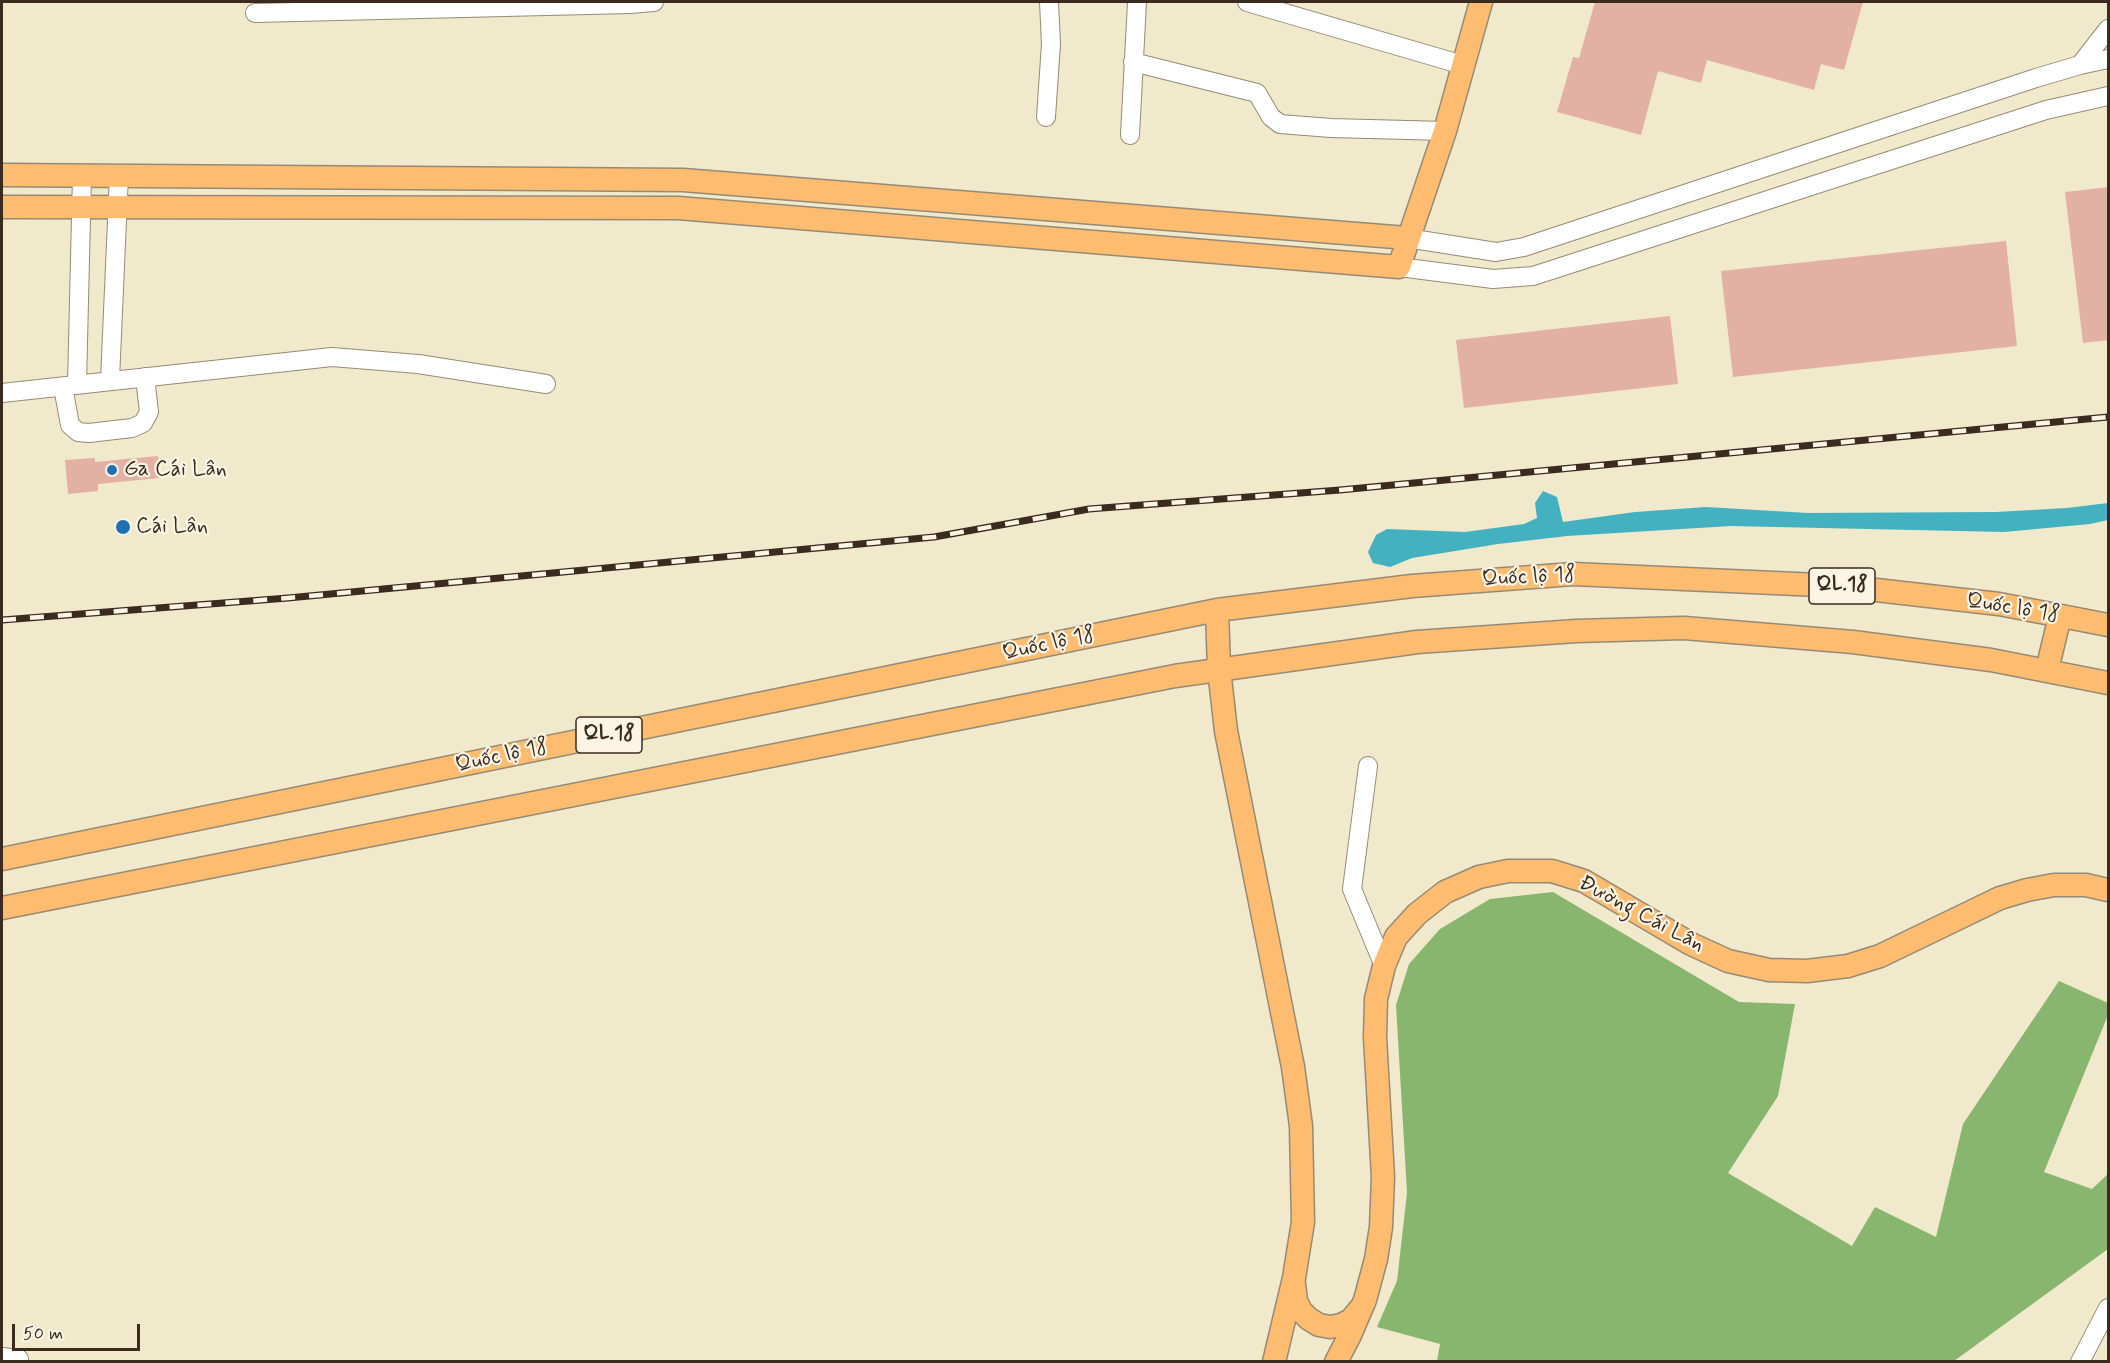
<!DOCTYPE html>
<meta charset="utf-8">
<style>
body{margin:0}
#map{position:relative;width:2110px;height:1363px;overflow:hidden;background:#f0e9cc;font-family:Mynerve,sans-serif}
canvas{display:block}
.frame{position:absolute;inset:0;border:3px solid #3b2a1e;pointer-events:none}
.scale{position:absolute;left:12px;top:1324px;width:128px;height:27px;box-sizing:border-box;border:3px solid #3b2a1e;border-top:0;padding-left:8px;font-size:18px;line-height:21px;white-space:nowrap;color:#3b2a1e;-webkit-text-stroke:4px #fcf5e5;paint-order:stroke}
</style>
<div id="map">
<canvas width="2110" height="1363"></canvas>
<div class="frame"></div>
<div class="scale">50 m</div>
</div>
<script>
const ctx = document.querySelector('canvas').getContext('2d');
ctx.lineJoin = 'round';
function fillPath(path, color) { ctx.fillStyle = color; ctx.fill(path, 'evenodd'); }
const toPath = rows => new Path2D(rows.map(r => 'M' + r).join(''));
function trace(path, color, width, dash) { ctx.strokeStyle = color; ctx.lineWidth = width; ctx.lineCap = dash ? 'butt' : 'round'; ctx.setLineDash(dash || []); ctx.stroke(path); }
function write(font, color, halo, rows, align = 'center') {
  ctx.font = font + ' Mynerve,sans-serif'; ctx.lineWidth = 4.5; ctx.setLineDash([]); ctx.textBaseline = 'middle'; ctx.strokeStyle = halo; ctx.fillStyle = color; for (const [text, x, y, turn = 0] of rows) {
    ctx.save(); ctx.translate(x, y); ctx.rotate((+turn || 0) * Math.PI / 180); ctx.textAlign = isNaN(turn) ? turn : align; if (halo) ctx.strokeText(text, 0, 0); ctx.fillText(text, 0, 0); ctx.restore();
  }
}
const forest = toPath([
 [1553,892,1739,1002,1795,1004,1778,1096,1728,1173,1852,1246,1875,1207,1936,1237,1963,1124,2059,981,2108,1003,2108,1015,2044,1172,2092,1189,2108,1174,2108,1249,1954,1361,1437,1361,1440,1344,1377,1327,1397,1281,1407,1193,1396,1005,1409,964,1440,929,1490,899]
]);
const water = toPath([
 [1543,491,1557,497,1563,522,1635,512,1706,507,1808,513,1996,512,2067,508,2108,503,2108,520,2090,524,2004,532,1731,526,1567,536,1498,544,1412,558,1390,567,1373,563,1368,552,1376,535,1387,529,1465,532,1524,524,1537,518,1535,503]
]);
const building = toPath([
 [1595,2,1863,2,1844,70,1821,64,1814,90,1707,60,1701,83,1658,71,1641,135,1557,112,1573,57,1579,58],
 [2109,187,2109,340,2083,343,2065,192],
 [2006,241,2017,346,1733,377,1721,271],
 [1670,316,1678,384,1464,408,1456,340],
 [158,456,159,478,98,484,98,491,68,494,65,460,95,458,95,462]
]);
const minor = toPath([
 [1247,2,1463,65],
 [255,13,630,4,654,2],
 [1133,62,1257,93,1271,117,1280,124,1331,128,1445,131],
 [2080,65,2108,29],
 [1046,117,1051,44,1049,2],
 [1130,135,1137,2],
 [1407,238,1496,252,1524,247,2036,78,2080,65,2108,59],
 [1399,267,1493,279,1533,276,2046,110,2108,96],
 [110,380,119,175],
 [77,385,82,175],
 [63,387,70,425,78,432,89,433,132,428,143,423,149,412,145,377],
 [2,393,332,357,418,364,546,384],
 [1368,766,1352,889,1384,966],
 [2,1357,19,1359,19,1362],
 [2080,1362,2108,1308]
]);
const major = toPath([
 [2,175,683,180,1407,238],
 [2,207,678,208,1399,267,1445,131,1481,2],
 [1217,610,1219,669,1226,731,1293,1067,1301,1126,1303,1222,1294,1278,1274,1362],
 [2047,670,2060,616],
 [2,859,1217,610,1412,586,1573,574,1841,586,1999,604,2108,625],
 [2,908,1175,676,1417,642,1576,631,1684,628,1853,642,1991,660,2108,683],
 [1294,1284,1296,1301,1301,1311,1309,1319,1319,1325,1330,1327,1341,1325,1351,1320,1360,1309],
 [1336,1362,1350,1335,1365,1300,1376,1259,1381,1227,1383,1177,1375,1037,1376,999,1384,966,1396,937,1417,914,1445,892,1479,877,1508,871,1552,871,1584,881,1691,944,1728,961,1769,970,1807,971,1848,966,1880,956,2000,898,2027,890,2054,885,2086,885,2108,890]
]);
const rail = toPath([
 [2,620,288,598,934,537,1089,509,1340,490,2108,417]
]);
const markers = [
 [112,470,6,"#1f6fb2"],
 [123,527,8,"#1f6fb2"]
];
const shields = [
 [1842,586,66],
 [609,735,66]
];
const shieldNames = [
 ["QL.18",1842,586],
 ["QL.18",609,735]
];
const poiNames = [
 ["Ga Cái Lân",124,470],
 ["Cái Lân",136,527]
];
const streetNames = [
 ["Quốc lộ 18",1529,578,-3],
 ["Quốc lộ 18",2013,609,9],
 ["Quốc lộ 18",1049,645,-12],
 ["Quốc lộ 18",502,757,-12],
 ["Đường Cái Lân",1641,915,28]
];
fillPath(forest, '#88b66e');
fillPath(water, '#43b1bf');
fillPath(building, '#e3b1a4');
trace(minor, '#968a75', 20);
trace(major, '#968a75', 25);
trace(minor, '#fff', 18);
trace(major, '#fdbc70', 22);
trace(rail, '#3b2a1e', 7);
trace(rail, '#fcf5e5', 4.5, [14]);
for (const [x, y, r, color] of markers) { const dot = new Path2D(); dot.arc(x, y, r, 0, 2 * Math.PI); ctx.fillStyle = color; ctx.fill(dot); trace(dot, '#fcf5e5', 2); }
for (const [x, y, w] of shields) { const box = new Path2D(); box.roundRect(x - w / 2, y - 18, w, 36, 4.5); ctx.fillStyle = '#fcf5e5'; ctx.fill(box); trace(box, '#3b2a1e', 1.5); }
write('bold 21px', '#3b2a1e', null, shieldNames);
write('22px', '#3b2a1e', '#fcf5e5', poiNames, 'left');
write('22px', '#3b2a1e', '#fcf5e5', streetNames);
</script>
